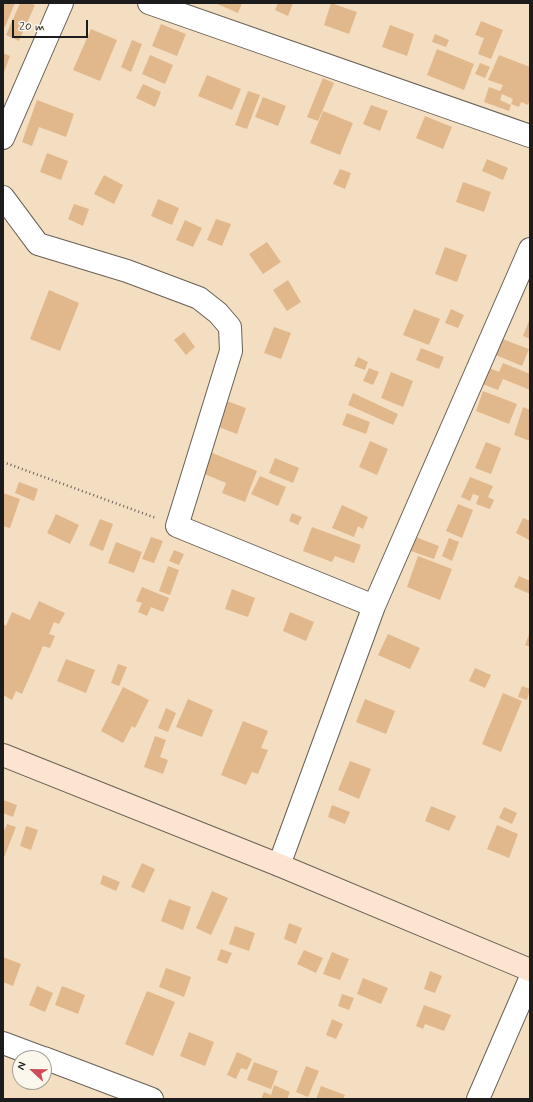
<!DOCTYPE html>
<style>
body{margin:0}
#map{position:relative;width:533px;height:1102px;overflow:hidden;background:#f4dec1;font-family:Mynerve,sans-serif}
canvas{display:block}
.frame{position:absolute;inset:0;border:4px solid #1c1c1c;pointer-events:none}
.north{position:absolute;left:12px;top:1050px;width:40px;height:40px;box-sizing:border-box;background:#fbf7ec;border:1px solid #a29f99;border-radius:50%;rotate:292deg;font-size:11px;font-weight:700;line-height:16px;text-align:center;color:#1c1c1c}
.north::after{content:'';display:block;margin:auto;width:14px;height:18px;background:#d1495b;clip-path:polygon(50% 0,100% 100%,50% 72%,0 100%)}
.scale{position:absolute;left:12px;top:20px;width:76px;height:18px;box-sizing:border-box;border:2px solid #1c1c1c;border-top:0;padding-left:5px;font-size:12px;line-height:14px;white-space:nowrap;color:#1c1c1c;-webkit-text-stroke:3px #fbf7ec;paint-order:stroke}
</style>
<div id="map">
<canvas width="533" height="1102"></canvas>
<div class="frame"></div>
<div class="north">N</div>
<div class="scale">20 m</div>
</div>
<script>
const ctx = document.querySelector('canvas').getContext('2d');
ctx.lineJoin = 'round';
function fillPath(path, color) { ctx.fillStyle = color; ctx.fill(path, 'evenodd'); }
const toPath = rows => new Path2D(rows.map(r => 'M' + r).join(''));
function trace(path, color, width, dash) { ctx.strokeStyle = color; ctx.lineWidth = width; ctx.lineCap = dash ? 'butt' : 'round'; ctx.setLineDash(dash || []); ctx.stroke(path); }
const building = toPath([
 [3,3,15,3,5,27,3,26],
 [20,3,29,3,35,5,19,41,6,35],
 [215,3,242,3,238,13],
 [278,3,293,3,288,16,275,10],
 [331,3,357,12,349,34,324,25],
 [481,21,503,30,491,59,478,54,484,38,475,35],
 [161,24,186,34,177,56,152,46],
 [390,25,414,34,407,56,382,47],
 [91,29,117,40,100,81,73,70],
 [435,34,449,40,446,47,432,42],
 [132,40,142,44,131,72,121,67],
 [437,49,474,64,464,90,427,75],
 [3,53,10,56,3,75],
 [150,55,173,65,165,84,142,74],
 [499,55,530,67,530,99,528,105,521,102,519,107,511,104,513,99,502,94,500,100,511,105,509,111,484,102,489,87,500,91,503,85,488,80],
 [480,63,490,67,485,78,475,74],
 [207,75,241,89,232,110,198,96],
 [323,78,334,83,318,121,307,117],
 [143,84,161,92,155,107,136,98],
 [248,91,260,95,247,129,235,125],
 [263,97,286,106,278,126,255,117],
 [37,100,74,114,66,137,39,127,32,146,22,142],
 [371,105,388,111,380,131,363,124],
 [323,111,353,123,340,155,310,143],
 [425,116,452,127,443,149,416,138],
 [47,153,68,161,61,180,40,172],
 [487,159,508,168,503,180,482,171],
 [340,169,351,173,345,189,333,184],
 [104,175,123,185,114,204,94,194],
 [463,182,491,192,484,212,456,202],
 [158,199,179,208,172,225,151,216],
 [74,204,89,209,83,226,68,219],
 [216,219,231,224,222,246,207,240],
 [185,220,202,228,193,247,176,240],
 [267,242,281,262,263,274,249,254],
 [445,247,467,255,457,282,435,274],
 [288,280,301,302,287,311,273,290],
 [49,290,79,303,60,351,30,339],
 [414,309,440,319,429,345,403,335],
 [451,309,464,315,458,328,445,323],
 [530,318,530,339,523,336],
 [274,327,291,333,281,359,264,353],
 [184,332,195,347,186,355,174,340],
 [497,337,529,349,522,366,491,353],
 [421,348,444,357,439,369,416,360],
 [358,357,368,362,365,370,354,366],
 [503,363,530,374,530,390,503,379,498,390,480,383,487,367,499,372],
 [369,368,379,372,373,385,363,381],
 [391,372,413,381,403,407,381,398],
 [483,391,517,404,509,424,476,411],
 [353,393,398,414,393,425,348,405],
 [221,399,246,408,237,434,211,424],
 [523,407,530,410,530,441,514,435],
 [347,413,370,422,366,434,342,425],
 [370,441,388,449,377,475,359,467],
 [486,442,501,448,491,474,475,468],
 [210,452,257,471,245,502,222,493,226,483,202,473],
 [275,458,299,468,293,483,269,473],
 [260,476,286,487,278,506,251,494],
 [470,477,493,486,488,497,494,500,490,509,476,504,479,496,473,494,470,501,461,497],
 [19,482,38,489,34,501,15,493],
 [3,493,20,499,10,528,3,526],
 [458,504,473,510,462,538,446,531],
 [342,505,368,517,363,529,358,526,354,537,332,528],
 [292,513,302,517,298,525,289,521],
 [56,514,79,525,70,544,47,533],
 [523,518,530,521,530,538,529,540,516,533],
 [100,519,113,524,103,551,89,545],
 [312,527,361,545,354,563,335,556,332,562,303,551],
 [413,536,439,546,434,559,408,550],
 [151,537,163,541,154,563,142,559],
 [449,538,459,542,452,561,442,556],
 [116,542,142,552,134,573,108,563],
 [174,550,184,554,179,565,169,561],
 [418,556,452,569,440,600,407,587],
 [168,566,179,570,170,595,159,591],
 [519,576,530,581,530,594,514,587],
 [142,587,169,598,163,612,151,607,147,616,138,612,142,603,136,601],
 [232,589,255,598,248,617,225,609],
 [39,601,65,613,59,624,54,622,49,634,55,636,50,648,43,646,22,694,16,691,12,700,3,695,3,624,6,626,12,612,30,620],
 [290,612,314,622,306,641,283,631],
 [530,632,530,647,525,645],
 [388,634,420,648,410,669,378,655],
 [66,659,95,670,86,693,57,681],
 [118,664,127,667,119,686,111,683],
 [475,668,491,675,485,688,469,681],
 [522,686,530,689,527,700,518,697],
 [123,687,149,700,135,728,132,726,123,743,101,731],
 [503,693,522,701,501,752,482,744],
 [188,699,213,710,202,737,176,727],
 [365,699,395,711,386,734,356,722],
 [166,708,176,713,168,732,158,728],
 [243,721,268,731,261,748,268,750,258,774,252,772,246,785,221,775],
 [155,736,166,740,160,757,168,760,163,774,144,767],
 [350,761,371,769,359,799,338,790],
 [3,800,17,805,13,817,3,813],
 [332,805,350,812,345,824,328,817],
 [431,806,456,816,449,831,425,821],
 [504,807,517,813,512,824,499,818],
 [7,824,16,827,3,860,3,833],
 [497,825,518,834,509,858,487,849],
 [26,826,38,830,31,850,20,846],
 [142,863,155,869,144,893,131,887],
 [103,875,120,882,116,891,100,884],
 [212,891,228,898,211,935,196,928],
 [169,899,191,907,183,930,161,921],
 [289,923,302,928,296,944,284,939],
 [235,926,255,933,249,951,229,944],
 [221,949,232,953,227,964,217,960],
 [304,950,323,958,316,973,297,964],
 [332,952,349,959,340,980,323,974],
 [3,957,21,964,13,986,3,982],
 [166,968,191,977,184,997,159,987],
 [430,971,442,976,435,993,424,989],
 [363,978,388,988,381,1004,357,994],
 [37,986,53,993,45,1012,29,1005],
 [62,986,85,995,78,1014,55,1005],
 [147,991,175,1002,153,1056,125,1044],
 [342,994,354,998,349,1010,338,1006],
 [424,1005,451,1015,444,1031,425,1024,423,1029,416,1026],
 [332,1019,343,1024,336,1039,326,1035],
 [189,1032,214,1042,205,1066,180,1056],
 [237,1052,252,1059,247,1070,241,1068,236,1079,227,1075],
 [254,1062,278,1071,271,1089,247,1080],
 [306,1066,319,1071,308,1097,296,1092],
 [274,1085,290,1092,287,1099,261,1099,264,1092,271,1095],
 [321,1086,345,1095,343,1099,316,1099]
]);
const path = toPath([
 [3,462,156,518]
]);
const street = toPath([
 [149,3,530,136],
 [3,138,62,3],
 [3,197,38,244,127,271,199,298,218,313,230,327,231,351,177,526,374,606],
 [279,865,374,606,530,249],
 [3,1043,43,1058],
 [44,1058,152,1099],
 [478,1099,530,979]
]);
const secondary = toPath([
 [3,755,279,865,530,970]
]);
fillPath(building, '#e1b88c');
trace(street, '#686056', 24);
trace(secondary, '#686056', 24);
trace(path, '#686056', 2.5, [1, 3]);
trace(street, '#fff', 22);
trace(secondary, '#fde4d1', 22);
</script>
